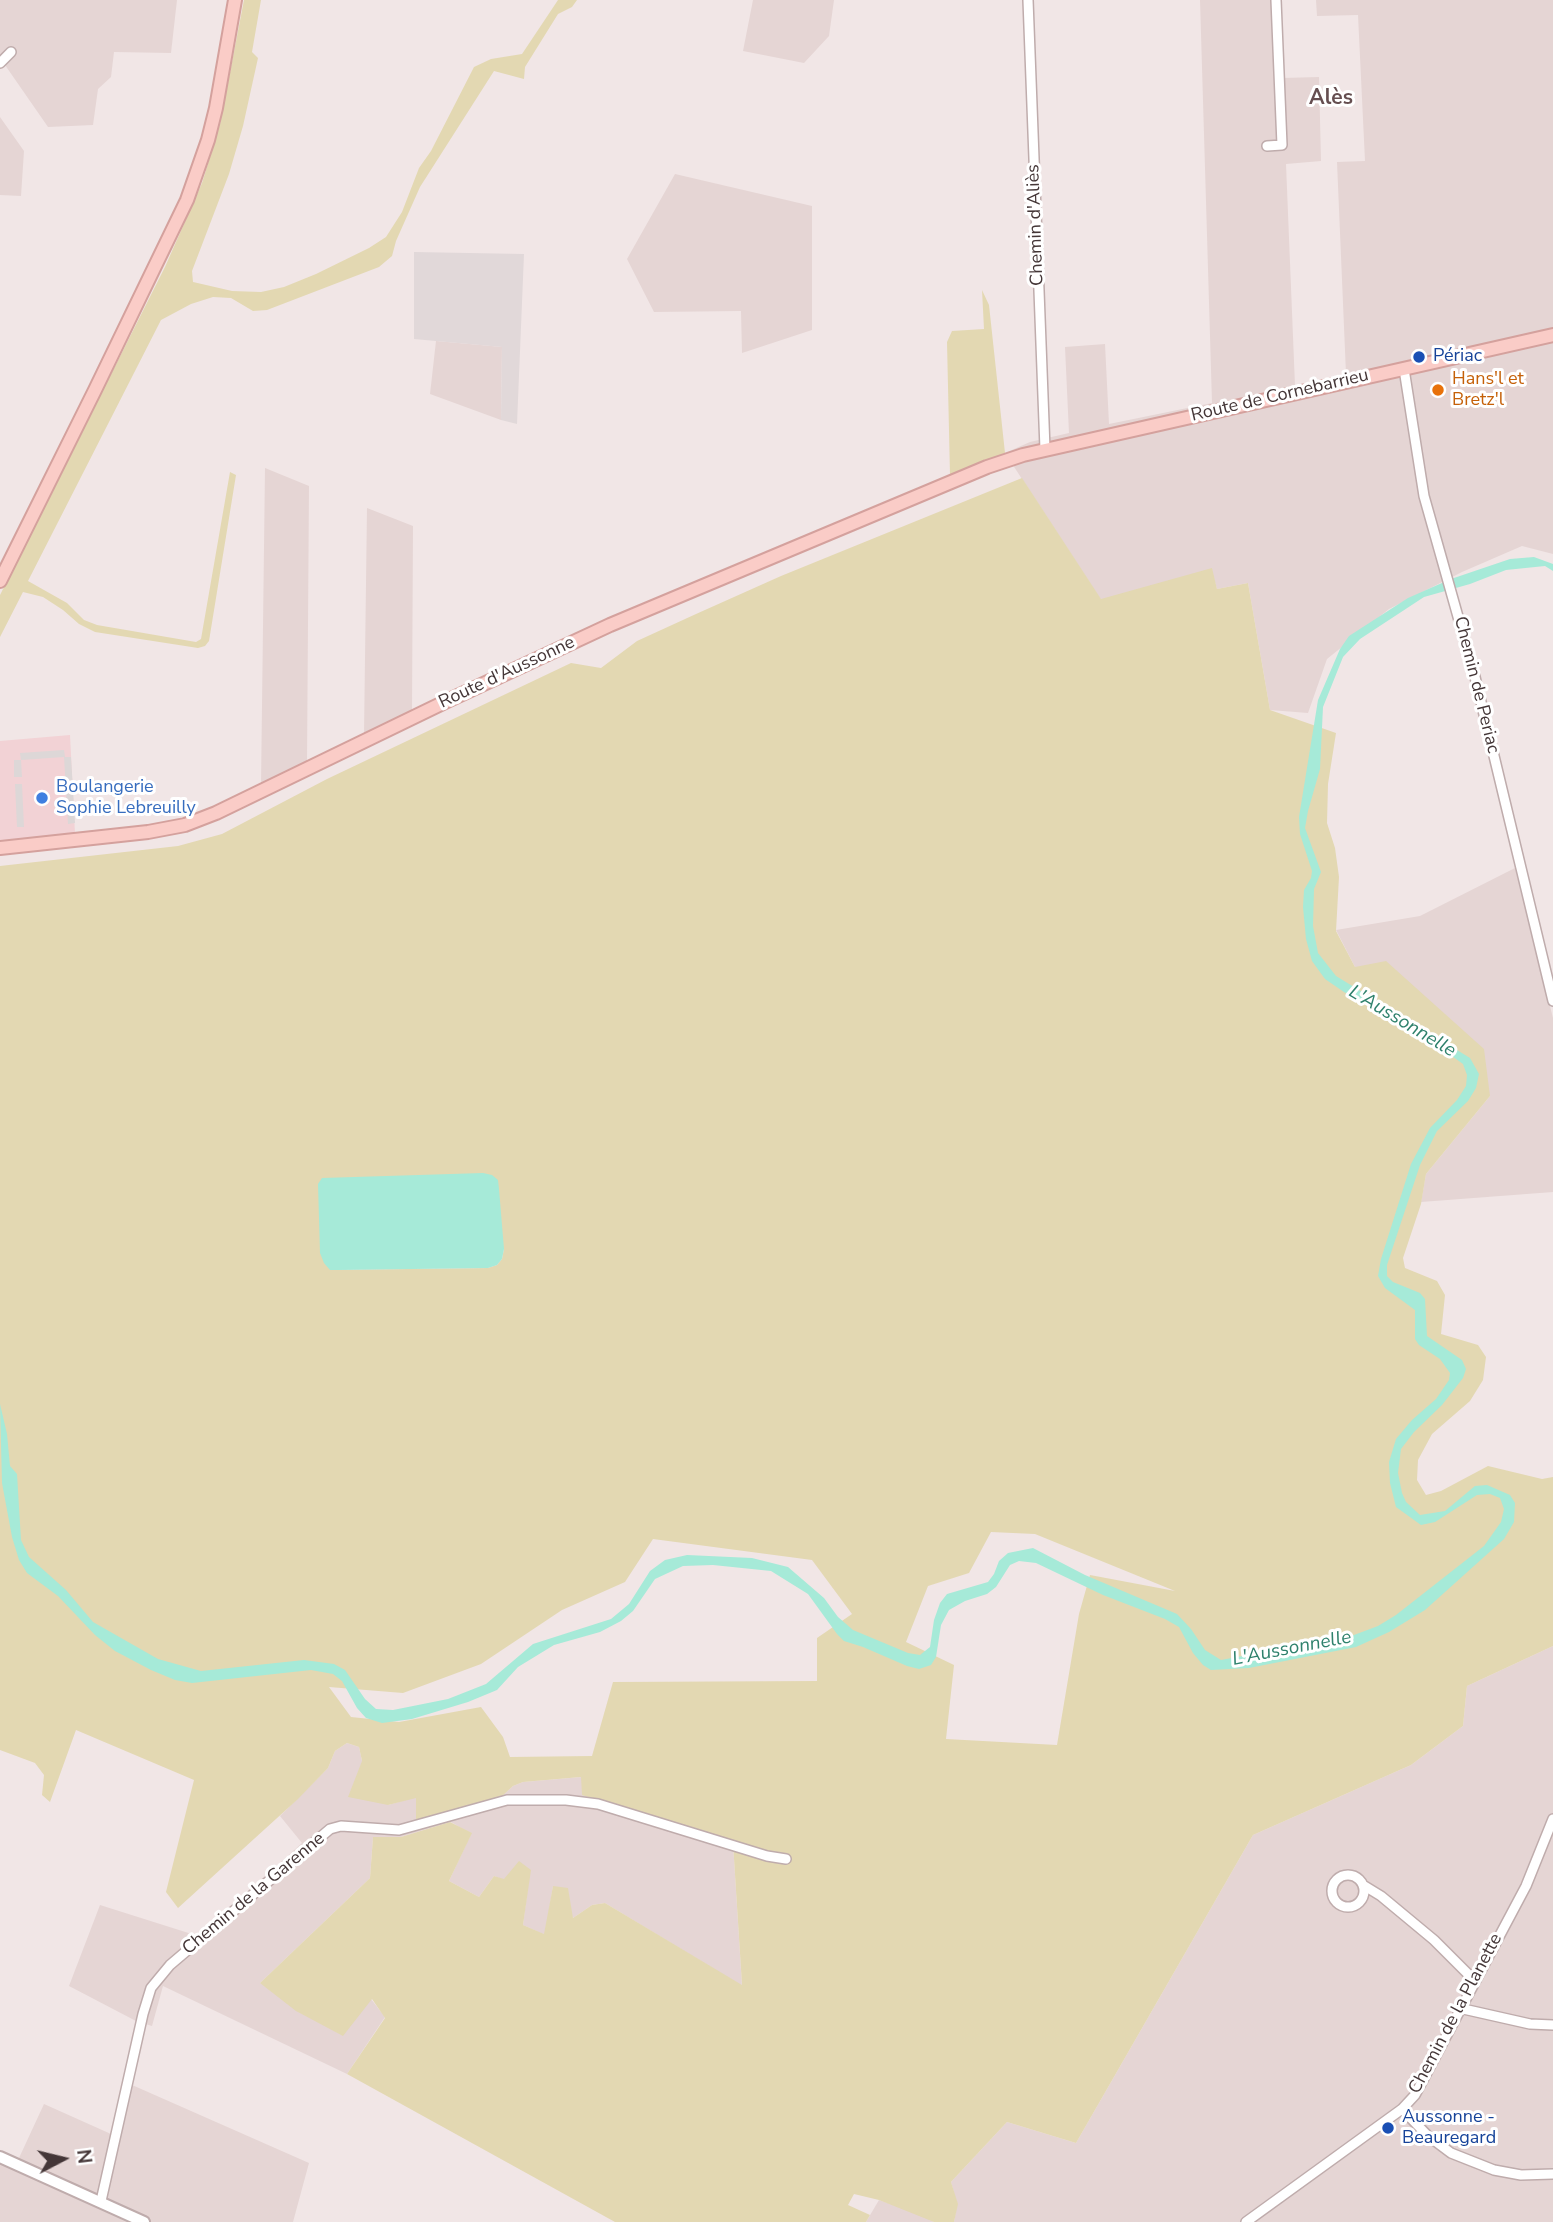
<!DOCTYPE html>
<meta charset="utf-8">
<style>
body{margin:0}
#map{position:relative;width:1553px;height:2222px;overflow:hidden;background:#f1e6e6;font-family:"Nunito Sans",sans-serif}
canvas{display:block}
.north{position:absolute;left:28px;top:2124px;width:70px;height:70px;-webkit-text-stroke:5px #fff;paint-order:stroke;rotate:83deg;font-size:19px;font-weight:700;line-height:28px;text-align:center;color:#443637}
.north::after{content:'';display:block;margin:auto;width:24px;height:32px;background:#443637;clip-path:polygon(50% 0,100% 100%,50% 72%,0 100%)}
</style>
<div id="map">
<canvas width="1553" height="2222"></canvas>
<div class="north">N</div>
</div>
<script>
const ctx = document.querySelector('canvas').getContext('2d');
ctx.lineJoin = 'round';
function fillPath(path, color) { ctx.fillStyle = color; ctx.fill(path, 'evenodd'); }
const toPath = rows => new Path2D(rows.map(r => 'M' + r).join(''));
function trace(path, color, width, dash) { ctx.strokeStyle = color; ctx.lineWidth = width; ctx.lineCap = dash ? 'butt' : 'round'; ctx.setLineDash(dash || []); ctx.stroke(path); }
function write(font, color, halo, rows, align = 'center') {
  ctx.font = font + ' "Nunito Sans",sans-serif'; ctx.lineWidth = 6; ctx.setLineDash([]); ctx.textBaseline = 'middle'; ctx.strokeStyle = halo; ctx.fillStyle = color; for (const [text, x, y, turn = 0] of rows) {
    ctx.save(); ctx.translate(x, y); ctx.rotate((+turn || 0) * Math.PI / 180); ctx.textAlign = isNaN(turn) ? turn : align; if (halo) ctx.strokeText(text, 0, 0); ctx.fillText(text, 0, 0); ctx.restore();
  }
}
const residential = toPath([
 [0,0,177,0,171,53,114,52,111,77,98,89,93,125,48,127,5,65,0,68],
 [753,0,834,0,829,36,804,63,743,51],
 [1200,0,1279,0,1282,78,1319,77,1321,161,1286,164,1295,386,1346,374,1337,162,1365,161,1358,15,1317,16,1316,0,1553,0,1553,554,1522,546,1462,572,1389,609,1327,659,1308,713,1270,710,1248,583,1217,589,1211,569,1101,600,1005,453,1030,442,1069,433,1065,347,1105,344,1109,424,1212,403],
 [0,117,24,151,21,196,0,195],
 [675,174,812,206,812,330,742,353,741,311,654,312,627,259],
 [436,341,502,347,501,420,430,394],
 [265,468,309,486,307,761,261,785],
 [367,508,413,526,412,711,364,734],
 [1515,868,1553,1018,1553,1192,1421,1202,1426,1174,1490,1096,1355,967,1336,930,1420,916],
 [1553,1646,1553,2222,954,2222,957,2204,951,2182,1007,2122,1076,2143,1253,1835,1411,1765,1463,1726,1467,1686],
 [347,1743,359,1747,362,1761,388,1805,416,1797,416,1819,500,1798,513,1786,523,1782,582,1777,733,1843,742,1986,605,1903,592,1905,573,1918,553,1886,545,1935,523,1925,530,1870,504,1880,494,1876,479,1897,449,1881,471,1834,451,1822,401,1837,373,1837,370,1878,260,1983,371,1999,385,2017,347,2074,163,1986,152,2026,136,2021,69,1986,100,1905,198,1936,302,1843,280,1816,328,1768,335,1751],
 [123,2081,309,2163,293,2222,0,2222,0,2150,19,2158,44,2104,111,2134],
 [879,2200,922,2215,934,2222,866,2222]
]);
const commercial = toPath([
 [70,735,75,834,0,843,0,741]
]);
const industrial = toPath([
 [414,252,524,254,517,424,501,420,502,347,414,339]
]);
const green = toPath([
 [244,0,261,0,252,52,258,58,243,126,229,174,192,271,193,282,232,291,261,292,284,287,316,274,369,248,386,237,402,212,419,168,431,151,474,67,491,59,522,54,558,0,577,0,572,7,558,14,525,67,524,79,494,71,420,187,396,241,392,256,379,267,267,310,253,311,231,298,213,297,191,304,161,320,28,581,67,603,84,620,97,625,196,642,201,639,230,472,236,475,209,641,205,646,198,648,95,632,79,624,63,610,43,597,23,592,0,637,0,595,165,267,202,183,220,124],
 [982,290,989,305,1005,453,950,475,947,342,952,331,984,329],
 [1022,478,1101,599,1212,568,1217,589,1248,583,1270,710,1336,733,1328,784,1327,823,1335,848,1339,877,1336,931,1355,967,1386,961,1484,1049,1490,1096,1426,1174,1421,1204,1403,1258,1405,1268,1437,1281,1445,1295,1441,1334,1478,1345,1486,1357,1483,1380,1470,1401,1432,1434,1418,1460,1417,1480,1426,1495,1441,1491,1488,1466,1542,1479,1553,1477,1553,1646,1467,1686,1463,1726,1411,1765,1253,1835,1076,2143,1007,2122,951,2182,958,2204,954,2222,934,2222,879,2200,854,2194,848,2205,870,2215,866,2222,615,2222,347,2074,385,2018,372,1999,343,2036,296,2011,260,1983,370,1878,373,1837,401,1837,450,1822,472,1833,449,1881,479,1897,494,1876,504,1879,519,1861,531,1870,523,1925,544,1934,553,1886,568,1888,573,1918,592,1905,605,1903,742,1985,733,1843,582,1795,581,1777,523,1782,513,1786,500,1798,416,1820,416,1798,388,1805,348,1797,362,1761,359,1747,347,1743,335,1751,328,1768,298,1799,178,1908,166,1892,194,1780,76,1730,50,1802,42,1795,44,1775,35,1763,0,1750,0,866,178,846,222,834,327,779,571,663,601,668,637,641,696,614,781,576],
 [504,1249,502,1259,497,1265,488,1268,330,1270],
 [991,1532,1035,1534,1175,1591,1090,1575,1079,1614,1057,1745,946,1739,954,1665,906,1642,928,1586,969,1573],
 [653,1539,812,1560,852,1614,817,1638,817,1681,613,1682,592,1756,510,1757,503,1737,481,1707,399,1722,351,1717,329,1687,403,1693,481,1664,562,1610,625,1582]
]);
const parking = toPath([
 [64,750,65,757,71,757,75,823,68,824,64,757,21,760,22,777,14,777,14,760,21,760,20,753],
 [15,784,22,784,24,827,17,827]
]);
const water = toPath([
 [1534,557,1553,564,1553,571,1545,566,1506,570,1470,584,1424,597,1360,639,1343,657,1323,707,1320,769,1308,811,1305,828,1321,872,1314,889,1313,926,1318,953,1336,976,1470,1058,1479,1074,1476,1088,1468,1101,1437,1131,1420,1165,1387,1265,1387,1276,1393,1282,1420,1293,1425,1299,1427,1336,1462,1360,1466,1369,1463,1378,1442,1405,1414,1432,1401,1449,1398,1473,1402,1493,1406,1502,1420,1515,1445,1511,1475,1486,1487,1485,1510,1495,1515,1503,1514,1522,1504,1539,1425,1610,1389,1632,1356,1647,1249,1668,1211,1670,1203,1665,1193,1653,1179,1627,1165,1619,1103,1595,1036,1563,1019,1561,1010,1565,996,1587,987,1594,965,1601,949,1610,941,1625,936,1657,931,1665,919,1669,907,1666,863,1647,844,1641,837,1634,808,1594,771,1571,713,1565,683,1566,655,1579,633,1611,621,1621,600,1632,554,1645,518,1667,497,1690,468,1702,412,1719,382,1723,366,1718,357,1708,342,1681,333,1674,311,1670,192,1683,175,1680,151,1670,115,1651,95,1635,58,1596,27,1573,19,1560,12,1537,2,1483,0,1404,7,1434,10,1466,17,1474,21,1540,29,1557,66,1590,93,1622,158,1659,201,1671,304,1660,334,1664,345,1670,365,1699,376,1709,393,1710,448,1699,486,1684,533,1644,611,1619,629,1604,650,1571,665,1560,687,1555,752,1558,788,1567,824,1598,838,1617,853,1630,908,1653,920,1655,930,1647,934,1620,940,1603,947,1594,988,1582,994,1574,999,1561,1008,1553,1033,1548,1085,1575,1177,1614,1191,1629,1205,1650,1221,1660,1354,1635,1378,1626,1396,1615,1484,1546,1501,1522,1504,1509,1500,1498,1490,1494,1477,1495,1435,1522,1421,1525,1396,1507,1390,1483,1389,1462,1396,1439,1412,1420,1436,1399,1449,1380,1450,1373,1440,1359,1419,1345,1415,1339,1415,1310,1385,1288,1378,1276,1381,1259,1411,1164,1430,1128,1457,1100,1466,1086,1467,1075,1463,1064,1420,1033,1344,992,1325,979,1312,961,1306,939,1303,907,1304,890,1311,878,1312,871,1300,834,1299,817,1318,700,1340,649,1349,636,1408,598,1451,579,1510,559],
 [483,1173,492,1175,498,1180,499,1189,504,1249,502,1259,497,1265,488,1268,338,1270,330,1270,324,1263,320,1253,318,1184,322,1178]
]);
const minor = toPath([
 [1028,0,1045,449],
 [0,63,11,52],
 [1267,146,1282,145,1276,0],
 [1404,369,1424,496,1475,677,1553,1001],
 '1332 1891a16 16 0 1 1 32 0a16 16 0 1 1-32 0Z',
 [1363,1885,1381,1896,1434,1940,1474,1980],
 [1459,2008,1530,2024,1553,2025],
 [1402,2109,1427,2135,1451,2153,1494,2170,1521,2175,1553,2174],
 [101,2201,143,2014,151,1988,170,1965,330,1829,341,1826,399,1830,507,1800,566,1800,598,1804,767,1856,786,1859],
 [1246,2222,1402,2109,1415,2095,1526,1886,1553,1819]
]);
const tertiary = toPath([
 [0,2157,144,2222]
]);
const secondary = toPath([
 [0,581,95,390,187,200,208,140,216,108,235,0],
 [0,848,148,832,185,825,216,813,447,701,610,625,987,467,1023,455,1553,335]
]);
const markers = [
 [1419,357,7,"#1a4fb4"],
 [1438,390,7,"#e8710a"],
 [42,798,7,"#3f7fe0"],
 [1388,2128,7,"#1a4fb4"]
];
const streetNames = [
 ["Chemin d'Aliès",1036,225,-92],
 ["Route de Cornebarrieu",1280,396,-13],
 ["Route d'Aussonne",507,673,-25],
 ["Chemin de Periac",1476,685,76],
 ["Chemin de la Garenne",254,1894,-40],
 ["Chemin de la Planette",1456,2014,-62]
];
const transitNames = [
 ["Périac",1433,357],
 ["Aussonne -",1402,2118],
 ["Beauregard",1402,2139]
];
const foodNames = [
 ["Hans'l et",1452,380],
 ["Bretz'l",1452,401]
];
const shopNames = [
 ["Boulangerie",56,788],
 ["Sophie Lebreuilly",56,809]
];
const waterNames = [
 ["L'Aussonnelle",1402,1022,31],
 ["L'Aussonnelle",1292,1649,-11]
];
const quarterNames = [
 ["Alès",1331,99]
];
fillPath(residential, '#e5d5d4');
fillPath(commercial, '#f2d2d5');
fillPath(industrial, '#e1d8d9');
fillPath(green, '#e3d8b2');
fillPath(parking, '#ddd7d7');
fillPath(water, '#a6ead8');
trace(minor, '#bfacac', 12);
trace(tertiary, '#bfacac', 14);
trace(secondary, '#d4a19d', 16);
trace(minor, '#fff', 9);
trace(tertiary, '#fff', 10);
trace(secondary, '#faccc7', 12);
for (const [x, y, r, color] of markers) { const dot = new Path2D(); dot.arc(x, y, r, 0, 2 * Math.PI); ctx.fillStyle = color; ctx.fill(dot); trace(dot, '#fff', 2.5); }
write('18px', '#443637', '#fff', streetNames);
write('18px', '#164399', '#fff', transitNames, 'left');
write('18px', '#c56008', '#fff', foodNames, 'left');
write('18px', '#366cbe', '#fff', shopNames, 'left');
write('italic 19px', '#2e816c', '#fff', waterNames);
write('bold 21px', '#654e50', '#fff', quarterNames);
</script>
